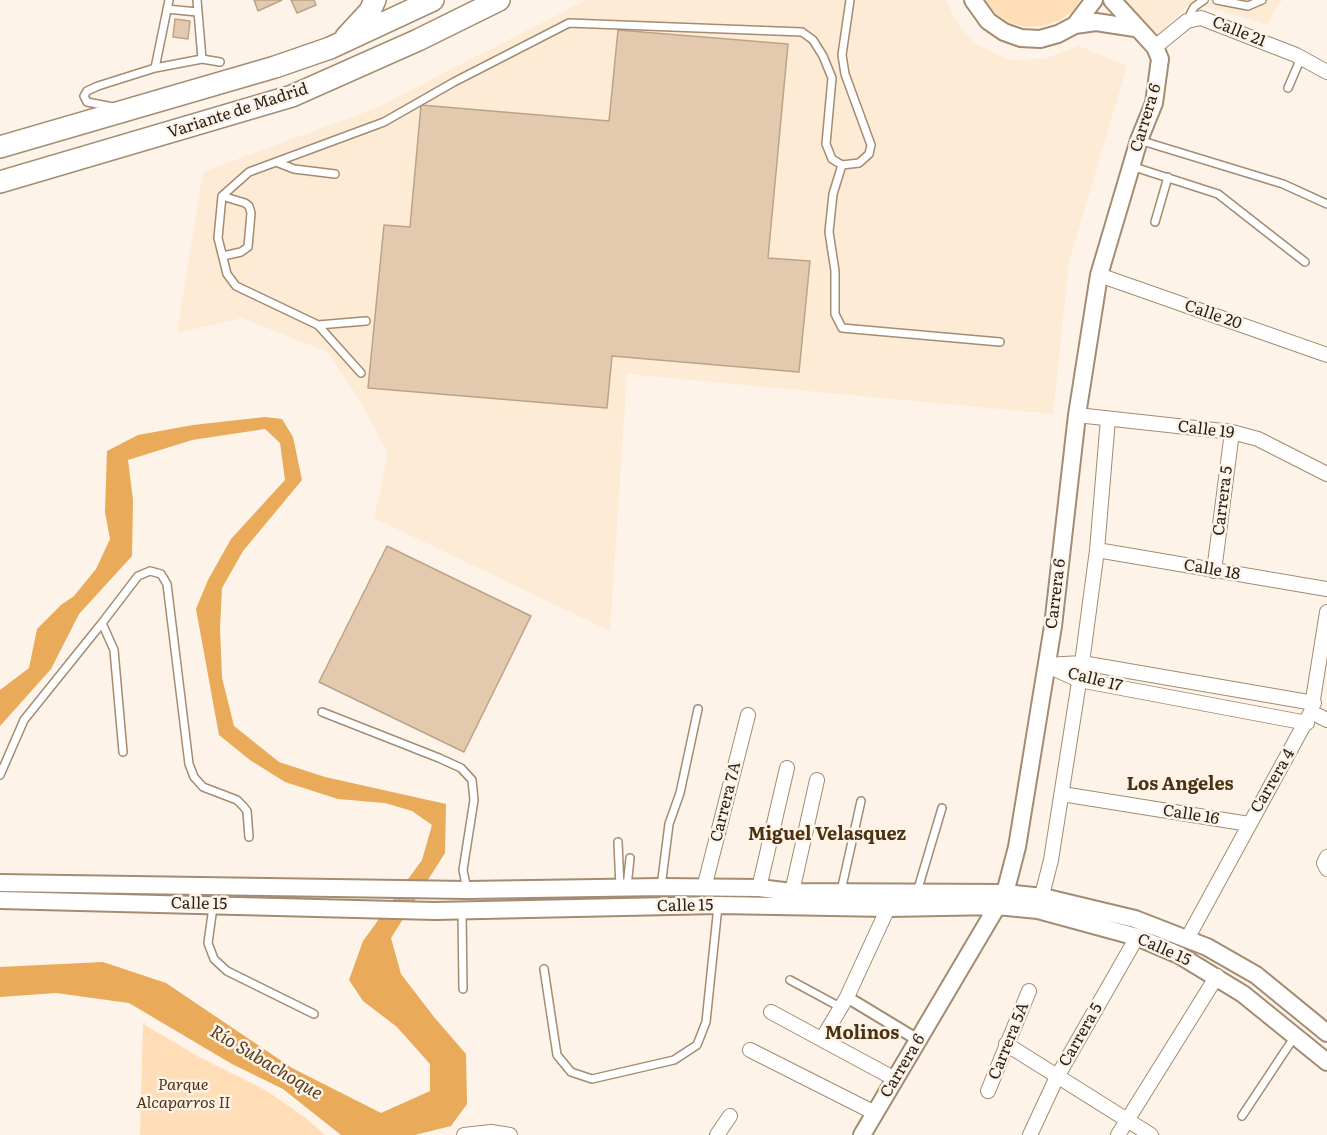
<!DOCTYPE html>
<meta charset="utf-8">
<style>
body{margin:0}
canvas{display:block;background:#fdf3e8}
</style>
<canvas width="1327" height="1135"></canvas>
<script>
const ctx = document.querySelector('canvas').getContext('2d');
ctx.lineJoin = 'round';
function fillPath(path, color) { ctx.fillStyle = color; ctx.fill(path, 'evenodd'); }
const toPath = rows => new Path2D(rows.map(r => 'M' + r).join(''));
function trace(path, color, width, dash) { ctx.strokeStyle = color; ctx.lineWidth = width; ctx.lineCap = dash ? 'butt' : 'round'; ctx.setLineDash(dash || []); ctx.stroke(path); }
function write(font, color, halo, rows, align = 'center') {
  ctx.font = font + ' Literata,serif'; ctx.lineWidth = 5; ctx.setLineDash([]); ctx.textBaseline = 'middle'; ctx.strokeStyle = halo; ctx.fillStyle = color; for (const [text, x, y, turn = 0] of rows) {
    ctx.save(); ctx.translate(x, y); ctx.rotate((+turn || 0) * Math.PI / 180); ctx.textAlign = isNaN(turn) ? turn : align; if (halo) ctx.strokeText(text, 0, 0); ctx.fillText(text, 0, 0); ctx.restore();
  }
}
const built = toPath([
 [586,0,946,0,957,23,974,43,1009,60,1043,59,1079,46,1127,66,1069,262,1053,414,627,374,610,631,374,518,388,453,362,404,328,352,242,318,177,333,203,172,376,108],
 [1123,0,1282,0,1267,25,1192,2,1158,34,1127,8]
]);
const green = toPath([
 [985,0,1080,0,1074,10,1060,20,1043,26,1025,27,1008,22,994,12],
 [143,1024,201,1058,267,1091,304,1117,325,1135,140,1135]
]);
const water = toPath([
 [265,417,282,419,293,437,302,480,243,551,222,588,220,628,222,678,234,726,279,762,325,777,446,804,445,853,391,938,401,974,434,1017,466,1054,467,1104,451,1126,415,1135,341,1135,283,1089,232,1064,129,1003,56,993,0,997,0,967,103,962,166,983,292,1068,381,1113,430,1091,430,1064,397,1027,363,1001,349,980,363,941,422,860,432,825,412,811,385,803,338,799,285,782,250,760,219,735,196,609,208,580,231,539,285,480,280,443,265,429,192,440,128,460,133,500,132,556,79,614,51,669,0,726,0,690,29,668,37,629,61,605,74,596,96,569,110,539,105,512,107,451,138,435,193,425]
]);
const building = toPath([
 [254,0,282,0,258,11,254,0],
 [291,0,314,0,316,5,297,13,291,0],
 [175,19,190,21,188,39,173,37,175,19],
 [618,30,788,44,768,258,810,261,799,372,612,356,607,408,368,388,384,225,410,227,421,105,609,121,618,30],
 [387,546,531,616,464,752,319,682,387,546]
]);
const service = toPath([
 [197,0,202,59],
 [1217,0,1248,6,1262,0],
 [167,9,197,12],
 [1188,19,1194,7,1204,0],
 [155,68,169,0],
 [1288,88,1301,58],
 [113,107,87,102,84,96,87,91,98,86,155,68,202,59,220,62],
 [1139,140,1283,184,1327,204],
 [276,162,294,169,335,174],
 [842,165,833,194,829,232,835,271,835,314,842,328,1000,342],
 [1131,166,1218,194,1305,262],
 [222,196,245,203,249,206,251,213,248,247,241,252,223,256],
 [1155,222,1168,177],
 [318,325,236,286,227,274,218,238,222,196,249,172,384,122,454,82,569,23,802,32,813,40,823,56,832,78,826,144,832,159,842,165,859,163,869,154,871,145,845,74,842,55,850,0],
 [361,373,318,325,366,321],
 [102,623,138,576,150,571,161,574,167,584,189,764,194,777,203,787,237,800,243,806,247,811,249,837],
 [322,712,439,758,461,768,472,780,474,800,463,870,467,890],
 [0,775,24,720,102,623,114,650,123,752],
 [618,842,620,888],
 [627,887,630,858],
 [661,887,669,824,680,793,698,709],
 [841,891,861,801],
 [917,892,942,808],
 [213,907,208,943,214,959,227,971,314,1014],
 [462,911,463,989],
 [544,969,557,1055,571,1072,592,1079,674,1060,697,1045,706,1022,718,906],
 [790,980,840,1007],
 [1242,1116,1295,1036]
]);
const pedestrian = toPath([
 [847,997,918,1040]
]);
const minor = toPath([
 [1155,47,1187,21,1201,18,1296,55,1327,72],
 [1099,275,1327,355],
 [1077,415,1232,432,1258,439,1327,474],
 [1097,550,1327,589],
 [1214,571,1232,432],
 [1046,665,1082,663,1314,703],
 [1050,667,1079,680,1307,723],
 [1311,712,1327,720],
 [1062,794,1249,824],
 [1327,857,1324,863,1327,869],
 [704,888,748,715],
 [759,888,787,768],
 [792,892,817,780],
 [1039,907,1051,860,1082,663,1097,550,1108,419],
 [1187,939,1311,712,1327,612],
 [771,1012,895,1079],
 [822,1039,847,997,888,908],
 [1006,1044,1151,1135],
 [750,1050,875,1113],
 [988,1091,1029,991],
 [464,1135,491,1132,510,1135],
 [717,1135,730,1116],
 [1030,1135,1057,1077,1137,937],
 [1118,1135,1217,976]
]);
const tertiary = toPath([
 [973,0,988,21,1004,32,1021,38,1040,39,1058,34,1075,25,1094,0],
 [1075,25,1096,22,1135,28],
 [0,883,467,890,661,887,759,888,792,892,1005,893,1043,897,1135,919,1207,947,1256,975,1327,1033],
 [0,900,435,911,718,905,888,908,997,906,1038,910,1137,937,1179,955,1243,994,1327,1062],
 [862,1135,1005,893,1017,847,1053,626,1077,415,1099,275,1139,140,1154,103,1160,59,1155,47,1112,0]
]);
const primary = toPath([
 [346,37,370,11,375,0],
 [0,147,275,67,330,48,433,0],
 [0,182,292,96,418,40,499,0]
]);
const streetNames = [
 ["Calle 21",1239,32,22],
 ["Variante de Madrid",238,111,-18],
 ["Carrera 6",1146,118,-73],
 ["Calle 20",1213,315,19],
 ["Calle 19",1206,430,7],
 ["Carrera 5",1223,501,-83],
 ["Calle 18",1212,570,10],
 ["Carrera 6",1056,594,-83],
 ["Calle 17",1095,680,14],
 ["Carrera 4",1273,781,-60],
 ["Carrera 7A",726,802,-76],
 ["Calle 16",1191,815,9],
 ["Calle 15",199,904,1],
 ["Calle 15",685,906,-1],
 ["Calle 15",1164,950,24],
 ["Carrera 5",1081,1035,-60],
 ["Carrera 5A",1009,1041,-68],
 ["Carrera 6",903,1066,-59]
];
const parkNames = [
 ["Parque",183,1085],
 ["Alcaparros II",183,1103]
];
const neighbourhoodNames = [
 ["Los Angeles",1180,785],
 ["Miguel Velasquez",827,835],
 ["Molinos",862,1034]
];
const waterNames = [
 ["Río Subachoque",266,1063,31]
];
fillPath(built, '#fdebd5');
fillPath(green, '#feddb7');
fillPath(water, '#e9aa59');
fillPath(building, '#e3caae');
trace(building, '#bba388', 1.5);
trace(service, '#a38c71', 10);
trace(pedestrian, '#a38c71', 14);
trace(minor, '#a38c71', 16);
trace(tertiary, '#a38c71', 20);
trace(primary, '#a38c71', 24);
trace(service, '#fff', 7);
trace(pedestrian, '#fff', 10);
trace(minor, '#fff', 14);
trace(tertiary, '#fff', 16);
trace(primary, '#fff', 21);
write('16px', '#281f14', '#fdf3e8', streetNames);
write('italic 16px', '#503613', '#fdf3e8', parkNames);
write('bold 18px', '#4b3210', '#fdf3e8', neighbourhoodNames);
write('italic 18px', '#563c1a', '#fdf3e8', waterNames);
</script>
